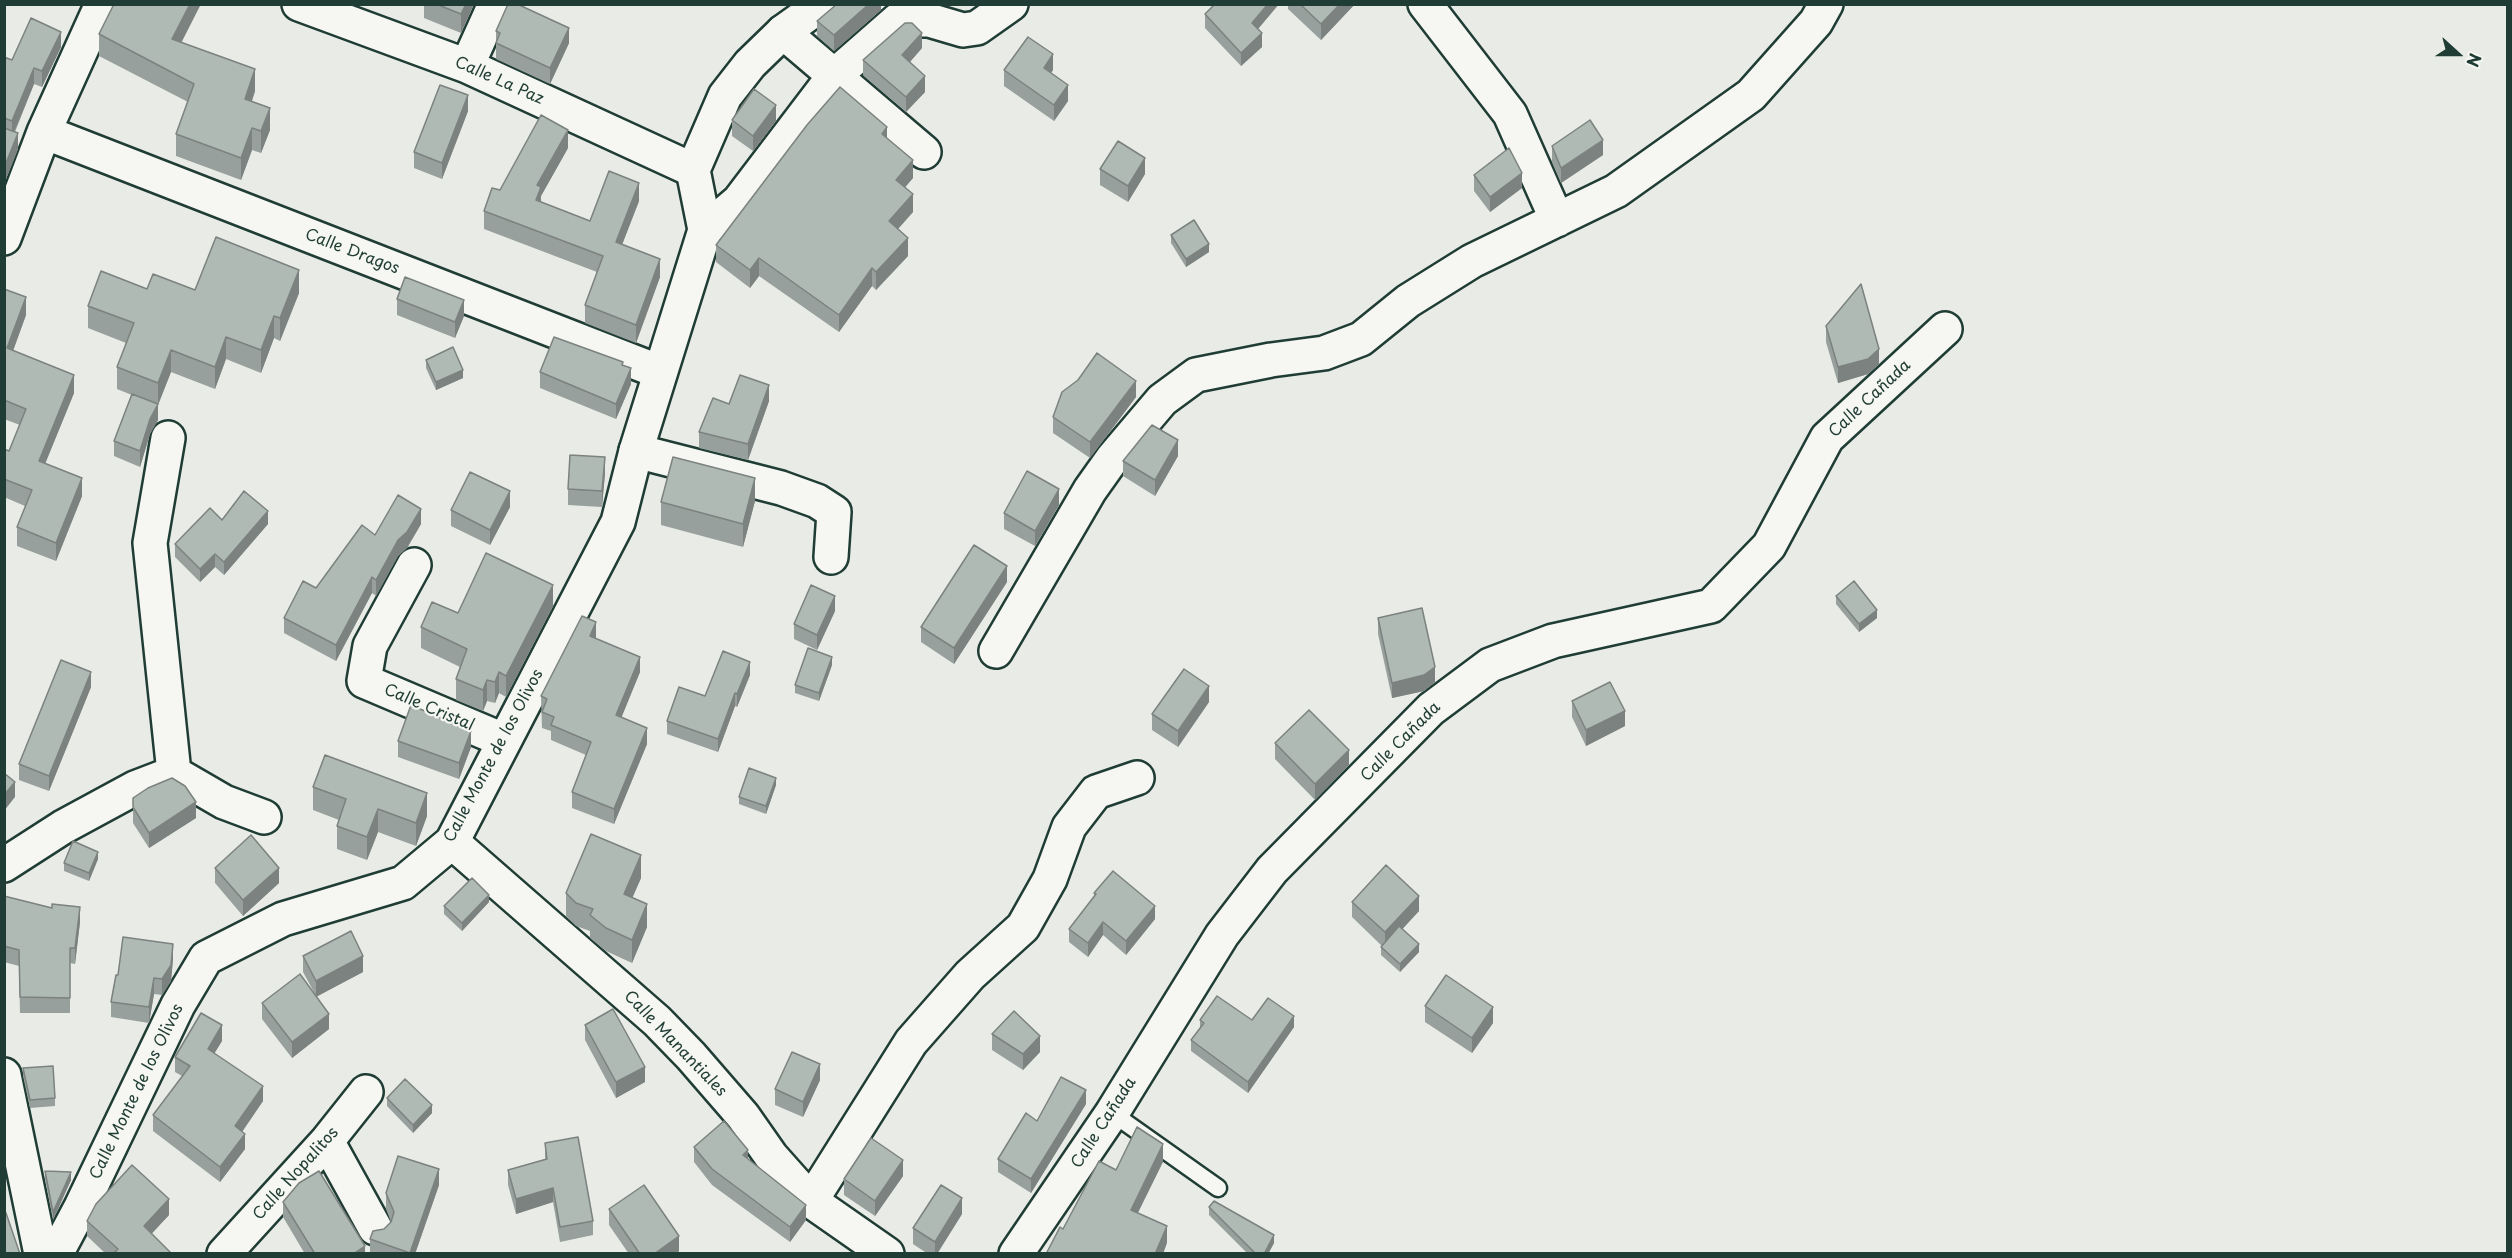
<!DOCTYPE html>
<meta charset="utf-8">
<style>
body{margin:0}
#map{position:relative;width:2512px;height:1258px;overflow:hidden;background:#e9ebe7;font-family:"Playpen Sans",sans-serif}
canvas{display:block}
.frame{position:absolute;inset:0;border:6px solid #1f3d34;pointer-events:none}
.north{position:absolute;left:2428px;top:24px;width:60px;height:60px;-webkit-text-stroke:4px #f6f6f2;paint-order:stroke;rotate:111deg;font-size:16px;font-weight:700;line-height:24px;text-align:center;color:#1f3d34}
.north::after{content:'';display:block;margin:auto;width:21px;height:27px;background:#1f3d34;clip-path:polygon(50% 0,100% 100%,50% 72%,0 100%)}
</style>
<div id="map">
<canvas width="2512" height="1258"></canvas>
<div class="frame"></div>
<div class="north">N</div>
</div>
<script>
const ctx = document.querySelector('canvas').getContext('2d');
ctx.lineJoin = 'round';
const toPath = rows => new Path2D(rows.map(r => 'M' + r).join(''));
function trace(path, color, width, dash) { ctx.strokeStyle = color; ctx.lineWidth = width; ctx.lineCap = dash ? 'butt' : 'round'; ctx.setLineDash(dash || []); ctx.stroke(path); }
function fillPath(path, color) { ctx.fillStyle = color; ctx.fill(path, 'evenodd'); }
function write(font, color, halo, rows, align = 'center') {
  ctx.font = font + ' "Playpen Sans",sans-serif'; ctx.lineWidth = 4.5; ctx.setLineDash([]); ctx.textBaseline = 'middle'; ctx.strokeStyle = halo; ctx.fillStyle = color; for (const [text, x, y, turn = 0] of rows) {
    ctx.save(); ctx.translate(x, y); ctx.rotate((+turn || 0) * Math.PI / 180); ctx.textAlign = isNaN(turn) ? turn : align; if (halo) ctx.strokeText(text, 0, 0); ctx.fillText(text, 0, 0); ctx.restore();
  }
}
const lane = toPath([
 [1112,1113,1218,1188]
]);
const street = toPath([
 [299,4,467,66,693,170],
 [1425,4,1510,114,1557,220],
 [783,32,924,152],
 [467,66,495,4],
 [44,132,660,372],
 [705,230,739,201,834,76,898,20,929,20,963,30,977,28,1011,4],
 [4,238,44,132,102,4],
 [168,438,150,543,174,773],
 [636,451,781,488,817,501,834,512,831,557],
 [414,565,370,646,364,681,503,740],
 [996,651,1090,490,1112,459,1162,400,1196,375,1271,360,1324,353,1361,339,1408,301,1472,261,1616,191,1751,95,1816,22,1826,4],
 [452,842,657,1021,691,1056,743,1116,771,1156,811,1201,887,1254],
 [4,865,63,827,135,788,174,773,224,802,264,817],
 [4,1075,41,1254],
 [327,1141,375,1228],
 [811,1201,911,1042,970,975,1023,927,1050,879,1069,827,1096,792,1137,778],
 [224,1254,327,1141,366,1092],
 [1016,1254,1112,1113,1222,935,1272,870,1431,709,1490,665,1553,641,1711,606,1769,546,1827,438,1945,329]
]);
const secondary = toPath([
 [56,1254,81,1207,178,1005,206,958,283,919,403,883,452,842,618,522,636,451,705,230,693,170,725,96,750,64,783,32,822,4]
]);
const wall = toPath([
 [424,4,474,4,461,33,424,18],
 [881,4,881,10,834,51,817,36,817,21],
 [1279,4,1258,29,1262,47,1241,66,1205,28,1205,14],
 [1288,4,1355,4,1321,40,1288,9],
 [496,31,569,43,550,84,496,59],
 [99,34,182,42,255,91,252,101,270,130,261,153,252,150,241,180,176,156,176,134,188,102,99,56],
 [61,47,42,87,34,84,15,132,18,149,4,184,4,57,12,60],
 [922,48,910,62,925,92,906,112,863,75,863,60],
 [1004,70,1053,70,1051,73,1068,101,1054,121,1004,86],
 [468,111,442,179,414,168,414,152],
 [732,120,776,121,753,151,732,136],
 [887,138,913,178,905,187,913,212,898,229,908,256,876,290,872,286,839,332,759,276,750,288,716,262,716,245],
 [1552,146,1603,155,1561,183,1552,162],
 [568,148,541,196,541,202,590,221,639,201,622,245,660,277,636,343,585,323,585,305,597,272,484,229,484,211,500,190],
 [1100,169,1145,174,1128,202,1100,185],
 [1474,175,1522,188,1490,212,1474,191],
 [1171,235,1209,252,1186,267,1171,243],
 [4,289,26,315,13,351,74,393,45,463,82,496,56,561,17,546,17,527,25,506,4,497,4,449,9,451,20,425,4,419],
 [147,289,299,293,280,341,274,338,261,373,226,359,215,389,171,372,158,405,158,420,150,434,140,467,114,456,114,441,132,395,117,389,117,367,126,343,88,328,88,306],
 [397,299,464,316,455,338,397,315],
 [1826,326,1879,364,1868,374,1838,383,1826,342],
 [426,360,463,378,436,390,426,368],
 [623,365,631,384,616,419,540,388,540,372],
 [1136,397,1090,458,1053,433,1053,417],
 [769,401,748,460,699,448,699,432,729,404],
 [1178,456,1155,496,1123,476,1123,461],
 [605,473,602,507,568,505,568,489],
 [755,501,743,547,661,525,661,502],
 [1059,505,1035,546,1004,529,1004,513],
 [510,507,490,545,451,526,451,510],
 [222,520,268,524,224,575,215,567,200,582,175,557,175,544],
 [421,524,407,548,398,556,376,596,372,593,336,661,284,633,284,618,375,535],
 [1007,582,954,664,921,642,921,627],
 [1836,596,1877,618,1859,632,1836,604],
 [553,606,506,697,499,693,495,703,487,701,483,711,456,700,456,679,460,667,421,648,421,627,458,613],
 [835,611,817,650,794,639,794,624],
 [1378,618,1435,682,1424,691,1392,698,1378,634],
 [596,638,640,672,621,717,647,744,614,824,572,808,572,792,586,755,551,740,551,731,542,728,541,696],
 [832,665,819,701,795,693,795,685],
 [750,675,737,707,735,706,718,752,667,734,667,721,705,696],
 [91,687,49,791,19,780,19,764],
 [1572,701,1625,726,1586,746,1572,717],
 [1209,702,1178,747,1152,730,1152,714],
 [398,741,471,747,459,779,398,757],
 [1275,743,1349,765,1315,800,1275,759],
 [776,785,766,814,739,804,739,797],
 [313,787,427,816,416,846,378,832,367,860,337,849,337,826,339,820,313,810],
 [133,798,196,818,149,848,133,823],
 [98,859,89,881,64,871,64,863],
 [215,868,279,883,243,916,215,883],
 [641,878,632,898,647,927,632,963,606,951,590,938,590,931,576,926,566,916,566,893],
 [1094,893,1155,919,1126,955,1103,935,1088,957,1069,942,1069,929,1094,896],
 [4,896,80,922,75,964,70,963,70,1013,20,1013,19,966,4,962],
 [489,902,462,931,444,914,444,906],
 [1352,902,1419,911,1402,929,1419,952,1400,972,1381,955,1381,947,1382,946,1352,917],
 [303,956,363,972,317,996,329,1029,292,1058,262,1019,262,1003,315,994,303,972],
 [173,959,171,981,162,995,154,994,149,1023,111,1017,111,1002,118,975],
 [1425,1006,1493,1023,1472,1053,1425,1022],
 [1200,1020,1252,1020,1294,1027,1248,1093,1191,1051,1191,1040,1200,1028],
 [585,1025,645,1082,616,1098,585,1040],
 [992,1034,1040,1052,1023,1070,992,1050],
 [222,1041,214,1053,263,1101,242,1132,245,1149,220,1182,153,1131,153,1115,182,1076,175,1072,175,1057],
 [23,1068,55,1098,55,1106,30,1108,23,1076],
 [820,1080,803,1117,775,1105,775,1089],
 [387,1098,432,1113,413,1133,387,1106],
 [1086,1104,1031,1193,998,1172,998,1159,1037,1121],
 [545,1143,593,1221,593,1235,560,1242,553,1202,516,1214,508,1185,508,1170,545,1159],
 [694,1147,748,1159,806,1220,790,1242,712,1185,694,1162],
 [45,1171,71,1180,53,1220,45,1179],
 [903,1176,875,1216,844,1195,844,1179],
 [439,1185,415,1254,370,1254,370,1239,384,1229,391,1222,386,1209,386,1193],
 [283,1202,365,1254,305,1254,283,1217],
 [1209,1207,1274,1243,1268,1254,1248,1254,1209,1215],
 [609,1209,679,1251,676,1254,629,1254,609,1225],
 [962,1214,937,1254,928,1254,913,1244,913,1228],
 [169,1215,151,1234,172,1254,106,1254,87,1236,87,1221]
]);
const shadedWall = toPath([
 [190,4,201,4,172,61,172,39],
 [466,4,474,4,461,33,461,14],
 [869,4,881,4,881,10,834,51,834,35],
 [1268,4,1279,4,1252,36,1252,23],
 [1340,4,1355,4,1321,40,1321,24],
 [569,28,569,43,550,84,550,68],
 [61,32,61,47,42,87,42,71],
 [922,33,922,48,902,71,902,55],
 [1262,33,1262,47,1241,66,1241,53],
 [1053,54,1053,70,1044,83,1044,68],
 [34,68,34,84,12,137,12,121],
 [255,69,255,91,245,121,245,99],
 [925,76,925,92,906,112,906,97],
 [1068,85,1068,101,1054,121,1054,105],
 [468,95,468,111,442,179,442,163],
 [776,105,776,121,753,151,753,136],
 [270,108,270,130,261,153,261,131],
 [887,127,887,145,882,134],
 [252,128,252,150,241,180,241,158],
 [568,130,568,148,541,196,541,205,536,200,537,185],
 [18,133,18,149,4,184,4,168],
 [1603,140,1603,155,1561,183,1561,168],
 [1145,158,1145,174,1128,202,1128,186],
 [913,160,913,178,896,198,896,180],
 [1522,173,1522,188,1490,212,1490,197],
 [639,183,639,201,616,260,616,242],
 [913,194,913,212,889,239,889,221],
 [908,238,908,256,876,290,876,272],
 [1209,244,1209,252,1186,267,1186,259],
 [759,258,759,276,750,288,750,270],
 [660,259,660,277,636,343,636,325],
 [872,268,872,286,839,332,839,315],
 [299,270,299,293,280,341,280,318],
 [26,297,26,315,7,367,7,348],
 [464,300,464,316,455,338,455,322],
 [274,316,274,338,261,373,261,350],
 [226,337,226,359,215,389,215,367],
 [1879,349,1879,364,1868,374,1838,383,1838,367],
 [171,350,171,372,158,405,158,420,150,434,140,467,140,451,150,419,158,405,158,383],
 [631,368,631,384,616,419,616,404],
 [463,370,463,378,436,390,436,382],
 [74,375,74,393,39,479,39,461],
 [1136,381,1136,397,1090,458,1090,442],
 [769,385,769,401,748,460,748,444],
 [1178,440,1178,456,1155,496,1155,480],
 [605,457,605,473,602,507,602,491],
 [82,478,82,496,56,561,56,543],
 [755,478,755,501,743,547,743,524],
 [1059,489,1059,505,1035,546,1035,531],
 [510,491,510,507,490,545,490,530],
 [421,509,421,524,407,548,398,556,376,596,376,580,398,540],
 [268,511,268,524,224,575,224,562],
 [215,554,215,567,200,582,200,569],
 [1007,566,1007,582,954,664,954,648],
 [372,577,372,593,336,661,336,645],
 [553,585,553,606,506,697,506,676],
 [835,596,835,611,817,650,817,635],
 [1877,610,1877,618,1859,632,1859,624],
 [596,622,596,638,590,652,590,636],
 [640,657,640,672,616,731,616,715],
 [832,657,832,665,819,701,819,693],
 [750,662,750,675,737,707,737,694],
 [1435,667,1435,682,1424,691,1392,698,1392,683],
 [91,672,91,687,49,791,49,776],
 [499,672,499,693,495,703,495,682],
 [487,680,487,701,483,711,483,690],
 [1209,686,1209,702,1178,747,1178,731],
 [735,693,735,706,718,752,718,739],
 [1625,711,1625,726,1586,746,1586,730],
 [647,728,647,744,614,824,614,809],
 [471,731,471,747,459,779,459,763],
 [1349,750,1349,765,1315,800,1315,784],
 [776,778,776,785,766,814,766,806],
 [15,782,15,797,4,811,4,795],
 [427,793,427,816,416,846,416,823],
 [196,802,196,818,149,848,149,833],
 [378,809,378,832,367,860,367,837],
 [98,852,98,859,89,881,89,873],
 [641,855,641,878,624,917,624,894],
 [279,868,279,883,243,916,243,900],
 [489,895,489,902,462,931,462,923],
 [1419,896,1419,911,1385,948,1385,932],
 [647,904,647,927,632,963,632,940],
 [1155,906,1155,919,1126,955,1126,941],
 [80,907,80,922,75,964,75,948],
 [1103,922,1103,935,1088,957,1088,943],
 [173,944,173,959,171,981,162,995,162,979],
 [1419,944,1419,952,1400,972,1400,964],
 [363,956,363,972,316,997,316,981],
 [154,978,154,994,149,1023,149,1007],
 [1493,1007,1493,1023,1472,1053,1472,1038],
 [329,1014,329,1029,292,1058,292,1042],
 [1294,1016,1294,1027,1248,1093,1248,1082],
 [222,1025,222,1041,208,1064,208,1049],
 [1040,1036,1040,1052,1023,1070,1023,1054],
 [820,1064,820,1080,803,1117,803,1102],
 [645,1067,645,1082,616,1098,616,1082],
 [263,1086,263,1101,235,1142,235,1126],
 [1086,1090,1086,1104,1031,1193,1031,1179],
 [432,1105,432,1113,413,1133,413,1125],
 [245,1134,245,1149,220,1182,220,1167],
 [1163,1144,1163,1162,1131,1227,1131,1210],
 [748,1150,748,1166,743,1155],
 [903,1160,903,1176,875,1216,875,1201],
 [439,1169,439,1185,415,1254,410,1254],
 [71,1172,71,1180,53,1220,53,1212],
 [553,1188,553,1202,516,1214,516,1199],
 [962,1198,962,1214,937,1254,935,1254,935,1242],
 [169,1199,169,1215,144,1242,144,1226],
 [806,1205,806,1220,790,1242,790,1227],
 [1167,1226,1167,1243,1163,1254,1155,1254],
 [1274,1235,1274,1243,1268,1254,1264,1254],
 [679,1236,679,1251,676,1254,654,1254],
 [365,1246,365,1254,353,1254]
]);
const building = toPath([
 [114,4,190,4,172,39,255,69,245,99,270,108,261,131,252,128,241,158,176,134,194,84,99,34,114,4],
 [436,4,466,4,461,14,436,4],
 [508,4,517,4,569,28,550,68,496,43,500,33,496,31,508,4],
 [837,4,869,4,834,35,817,21,837,4],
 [1215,4,1268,4,1252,23,1262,33,1241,53,1205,14,1215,4],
 [1300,4,1340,4,1321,24,1300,4],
 [31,18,61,32,42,71,34,68,12,121,4,118,4,57,12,60,31,18],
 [905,23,912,23,922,33,902,55,925,76,906,97,863,60,905,23],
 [1028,37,1053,54,1044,68,1068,85,1054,105,1004,70,1028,37],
 [440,85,468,95,442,163,414,152,440,85],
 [840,87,887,127,882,134,913,160,896,180,913,194,889,221,908,238,876,272,872,268,839,315,759,258,750,270,716,245,807,125,840,87],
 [754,89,776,105,753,136,732,120,754,89],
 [541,115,568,130,537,185,541,187,536,200,590,221,609,171,639,183,616,242,660,259,636,325,585,305,603,256,484,211,492,188,500,190,541,115],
 [1590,120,1603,140,1561,168,1552,146,1590,120],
 [4,128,18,133,4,168,4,128],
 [1118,141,1145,158,1128,186,1100,169,1118,141],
 [1509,148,1522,173,1490,197,1474,175,1509,148],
 [1194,220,1209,244,1186,259,1171,235,1194,220],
 [216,237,299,270,280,318,274,316,261,350,226,337,215,367,171,350,158,383,117,367,134,323,88,306,101,271,147,289,153,274,195,290,216,237],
 [405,277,464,300,455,322,397,299,405,277],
 [1861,284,1879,349,1868,359,1838,367,1826,326,1861,284],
 [4,289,26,297,7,348,74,375,39,461,82,478,56,543,17,527,32,490,4,479,4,449,9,451,26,409,4,400,4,289],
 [554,337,623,362,622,365,631,368,616,404,540,372,554,337],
 [453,347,463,370,436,382,426,360,453,347],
 [1097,353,1136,381,1090,442,1053,417,1062,392,1078,380,1097,353],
 [740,375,769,385,748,444,699,432,713,398,729,404,740,375],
 [132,394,158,404,150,419,140,451,114,441,132,394],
 [1152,425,1178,440,1155,480,1123,461,1152,425],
 [570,455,605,457,602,491,568,489,570,455],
 [673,457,755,478,743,524,661,502,673,457],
 [1027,471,1059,489,1035,531,1004,513,1027,471],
 [470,472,510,491,490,530,451,510,470,472],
 [244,491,268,511,224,562,215,554,200,569,175,544,210,508,222,520,244,491],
 [398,495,421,509,407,532,398,540,376,580,372,577,336,645,284,618,303,581,316,588,362,525,375,535,398,495],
 [974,545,1007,566,954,648,921,627,974,545],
 [486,553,553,585,506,676,499,672,495,682,487,680,483,690,456,679,467,649,421,627,432,602,458,613,486,553],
 [1854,581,1877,610,1859,624,1836,596,1854,581],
 [811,585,835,596,817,635,794,624,811,585],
 [1422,608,1435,667,1424,675,1392,683,1378,618,1422,608],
 [582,616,596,622,590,636,640,657,616,715,647,728,614,809,572,792,591,742,551,725,554,717,542,712,547,699,541,696,582,616],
 [808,648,832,657,819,693,795,685,808,648],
 [723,651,750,662,737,694,735,693,718,739,667,721,679,687,705,696,723,651],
 [61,660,91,672,49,776,19,764,61,660],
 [1184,669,1209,686,1178,731,1152,714,1184,669],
 [1610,682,1625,711,1586,730,1572,701,1610,682],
 [411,705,471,731,459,763,398,741,411,705],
 [1309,710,1349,750,1315,784,1275,743,1309,710],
 [325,755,427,793,416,823,378,809,367,837,337,826,346,799,313,787,325,755],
 [749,768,776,778,766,806,739,797,749,768],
 [4,773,15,782,4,795,4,773],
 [172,778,185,786,196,802,149,833,133,807,133,798,148,788,172,778],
 [591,834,641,855,624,894,647,904,632,940,606,928,590,915,593,909,576,903,566,893,591,834],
 [251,835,279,868,243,900,215,868,251,835],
 [73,841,98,852,89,873,64,863,73,841],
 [1386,865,1419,896,1385,932,1352,902,1386,865],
 [1113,871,1155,906,1126,941,1103,922,1088,943,1069,929,1096,894,1094,893,1113,871],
 [472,878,489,895,462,923,444,906,472,878],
 [4,896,52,908,52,904,80,907,75,948,70,948,70,998,20,997,19,950,4,946,4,896],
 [1399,926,1419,944,1400,964,1381,947,1399,926],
 [351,931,363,956,316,981,303,956,351,931],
 [123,937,173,944,171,965,162,979,154,978,149,1007,111,1002,116,975,118,975,123,937],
 [300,974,329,1014,292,1042,262,1003,300,974],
 [1446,975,1493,1007,1472,1038,1425,1006,1446,975],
 [1217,996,1252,1020,1268,998,1294,1016,1248,1082,1191,1040,1204,1023,1200,1020,1217,996],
 [613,1009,645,1067,616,1082,585,1025,613,1009],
 [1014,1011,1040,1036,1023,1054,992,1034,1014,1011],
 [201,1013,222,1025,208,1049,263,1086,235,1126,245,1134,220,1167,153,1115,190,1066,175,1057,201,1013],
 [792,1052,820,1064,803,1102,775,1089,792,1052],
 [53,1066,55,1098,30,1100,23,1068,53,1066],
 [1061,1077,1086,1090,1031,1179,998,1159,1026,1113,1037,1121,1061,1077],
 [405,1079,432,1105,413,1125,387,1098,405,1079],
 [724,1121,748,1150,743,1155,806,1205,790,1227,712,1169,694,1147,724,1121],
 [1137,1127,1163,1144,1131,1210,1167,1226,1155,1254,1046,1254,1060,1227,1063,1229,1099,1161,1116,1170,1137,1127],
 [578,1137,593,1221,560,1227,553,1188,516,1199,508,1170,547,1159,545,1143,578,1137],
 [871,1138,903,1160,875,1201,844,1179,871,1138],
 [398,1156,439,1169,410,1253,370,1239,373,1231,384,1229,391,1222,394,1212,386,1193,398,1156],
 [132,1165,169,1199,144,1226,172,1254,113,1254,118,1249,87,1221,96,1204,132,1165],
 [45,1171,71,1172,53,1212,45,1171],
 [319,1171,365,1246,353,1254,315,1254,283,1202,299,1183,319,1171],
 [644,1185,679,1236,654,1254,640,1254,609,1209,644,1185],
 [941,1185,962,1198,935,1242,913,1228,941,1185],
 [1214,1201,1274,1235,1264,1254,1256,1254,1209,1207,1214,1201],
 [4,1210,6,1213,20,1254,4,1254,4,1210]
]);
const streetNames = [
 ["Calle La Paz",499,81,24],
 ["Calle Dragos",352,252,21],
 ["Calle Cañada",1870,399,-43],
 ["Calle Cristal",429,708,23],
 ["Calle Cañada",1401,742,-45],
 ["Calle Monte de los Olivos",494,756,-62],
 ["Calle Manantiales",675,1044,46],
 ["Calle Monte de los Olivos",137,1092,-64],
 ["Calle Cañada",1104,1123,-57],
 ["Calle Nopalitos",296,1174,-48]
];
trace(lane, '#1f3d34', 21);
trace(street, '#1f3d34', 38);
trace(secondary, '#1f3d34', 38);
trace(lane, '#f6f6f2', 16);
trace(street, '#f6f6f2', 33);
trace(secondary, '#f6f6f2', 33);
fillPath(wall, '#97a09c');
fillPath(shadedWall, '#7b827f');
fillPath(building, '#b0bab5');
trace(building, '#7b827f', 1.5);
write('16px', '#1f3d34', '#f6f6f2', streetNames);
</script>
